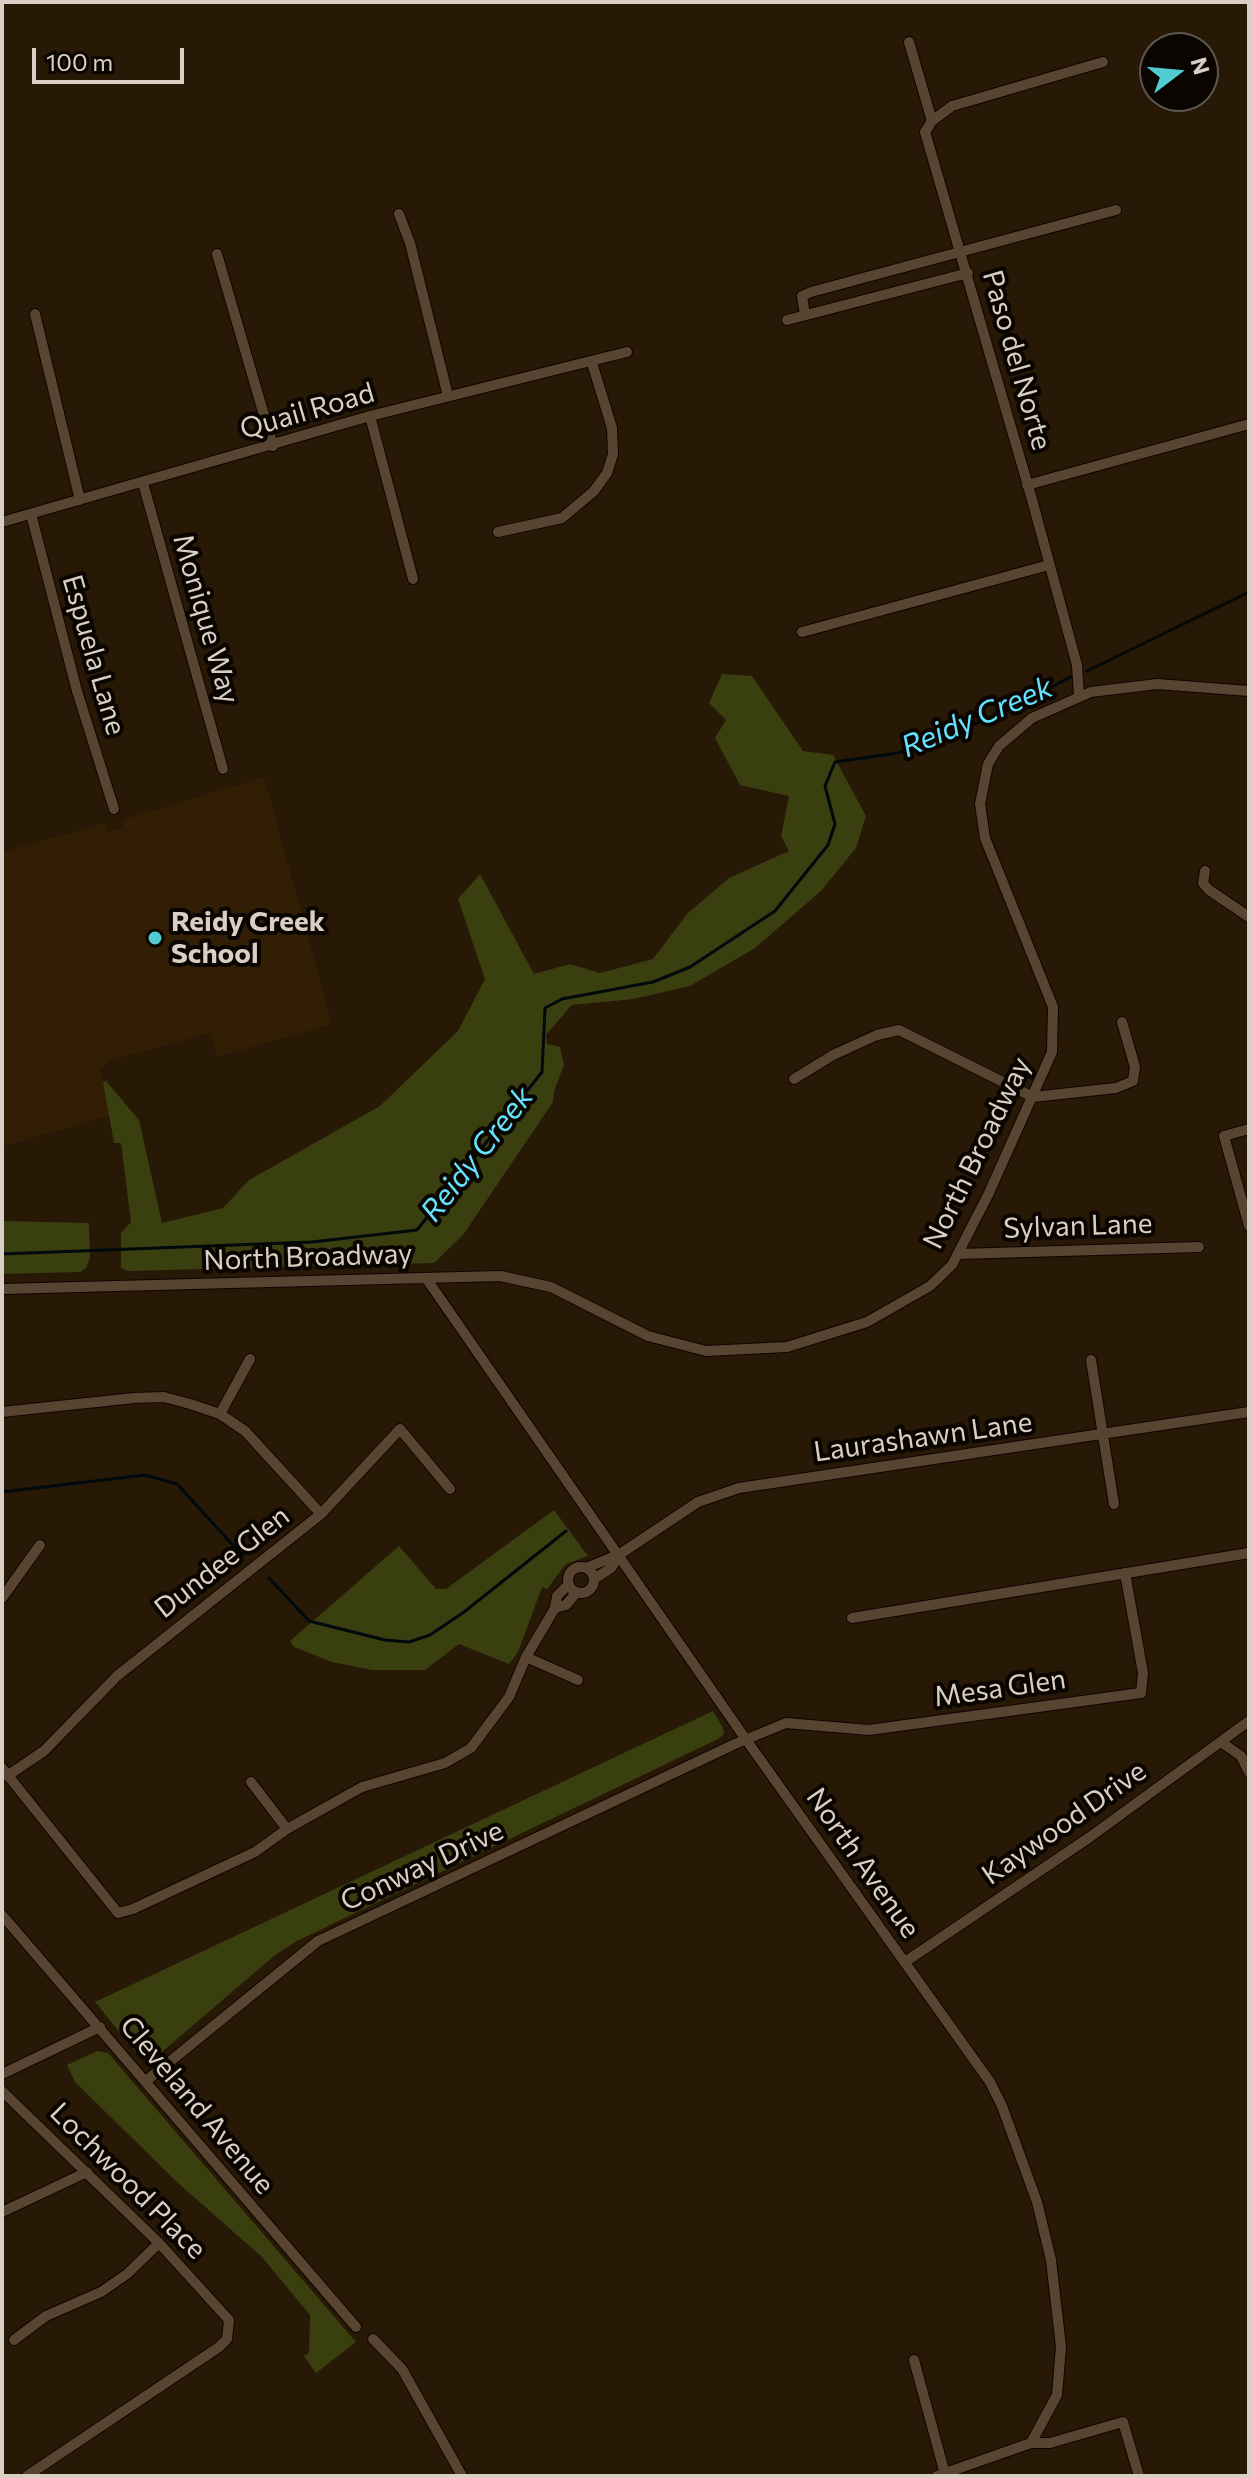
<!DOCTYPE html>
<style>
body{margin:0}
#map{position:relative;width:1251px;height:2478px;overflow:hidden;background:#281806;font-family:Commissioner,sans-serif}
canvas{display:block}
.frame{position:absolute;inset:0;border:4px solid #dacfc4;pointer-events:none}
.north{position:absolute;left:1139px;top:32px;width:80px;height:80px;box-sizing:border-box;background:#0b0501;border:2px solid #5e564f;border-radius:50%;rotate:74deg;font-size:22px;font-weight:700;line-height:32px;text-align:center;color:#dacfc4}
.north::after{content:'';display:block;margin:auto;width:28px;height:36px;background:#51ccd3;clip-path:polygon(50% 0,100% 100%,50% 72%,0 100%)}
.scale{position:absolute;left:32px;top:48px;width:152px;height:36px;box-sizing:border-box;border:4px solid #dacfc4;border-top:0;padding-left:10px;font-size:24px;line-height:28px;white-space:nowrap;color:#dacfc4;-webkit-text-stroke:6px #0b0501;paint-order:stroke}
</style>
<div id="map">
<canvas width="1251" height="2478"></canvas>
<div class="frame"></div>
<div class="north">N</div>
<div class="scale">100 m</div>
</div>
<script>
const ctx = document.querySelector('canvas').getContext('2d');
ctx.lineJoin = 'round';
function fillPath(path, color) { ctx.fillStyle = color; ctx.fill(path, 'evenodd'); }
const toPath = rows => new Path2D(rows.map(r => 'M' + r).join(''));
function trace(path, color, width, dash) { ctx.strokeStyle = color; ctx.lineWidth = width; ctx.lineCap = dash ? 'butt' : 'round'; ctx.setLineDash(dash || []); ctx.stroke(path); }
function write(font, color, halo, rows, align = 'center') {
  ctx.font = font + ' Commissioner,sans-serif'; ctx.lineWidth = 8; ctx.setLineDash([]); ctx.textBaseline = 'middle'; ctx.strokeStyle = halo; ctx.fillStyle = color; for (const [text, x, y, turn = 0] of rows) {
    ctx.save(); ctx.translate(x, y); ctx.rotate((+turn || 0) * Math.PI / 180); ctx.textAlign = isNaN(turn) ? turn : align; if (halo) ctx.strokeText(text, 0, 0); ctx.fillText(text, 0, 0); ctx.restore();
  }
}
const built = toPath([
 [264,777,332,1024,217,1057,210,1033,109,1061,100,1070,111,1115,2,1147,2,852,105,823,107,832,123,828,122,820]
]);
const green = toPath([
 [722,674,752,676,803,751,833,755,866,816,856,848,821,891,755,948,690,986,633,999,572,1005,546,1035,547,1044,560,1047,564,1065,554,1091,553,1102,463,1235,434,1263,128,1271,121,1268,121,1233,131,1222,121,1143,114,1143,103,1082,106,1081,139,1120,162,1223,223,1208,249,1180,380,1106,458,1031,485,979,458,899,480,874,534,974,570,964,600,973,653,959,687,914,729,878,789,851,781,836,789,796,740,785,715,738,726,720,709,703],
 [2,1221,89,1223,90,1258,86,1268,80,1272,2,1274],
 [554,1510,588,1556,566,1564,547,1589,542,1587,518,1652,509,1664,459,1644,425,1670,372,1670,332,1662,294,1647,290,1641,399,1546,436,1589,446,1589],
 [713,1711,723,1728,724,1734,718,1739,297,1941,275,1955,156,2057,139,2056,95,2002],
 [97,2051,108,2053,356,2342,316,2373,304,2356,309,2353,310,2315,262,2257,178,2183,75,2082,67,2065]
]);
const stream = toPath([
 [1087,671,1249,592],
 [2,1254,312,1242,417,1230,542,1072,545,1008,562,999,653,982,690,967,775,911,828,845,835,824,825,786,835,762,898,753,1003,713,1072,676],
 [2,1492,145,1475,177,1484,242,1555],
 [269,1578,309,1621,385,1640,409,1642,430,1635,464,1612,566,1531]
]);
const minor = toPath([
 [909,42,932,121,925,132,1031,496,1077,665,1079,695],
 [932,121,952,106,1103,62],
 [399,214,410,243,448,396],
 [217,254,273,446],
 [35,314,80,500],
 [805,315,802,296,811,292,1116,210],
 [787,320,968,273],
 [370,416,413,579],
 [143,483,223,769],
 [1027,485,1249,424],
 [31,514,77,691,114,809],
 [2,522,370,416,627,352],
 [498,532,562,518,594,491,607,473,613,454,612,428,592,363],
 [802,632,1049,565],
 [1205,871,1203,883,1209,890,1249,917],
 [794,1079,833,1055,877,1035,899,1030,1033,1097,1116,1088,1133,1081,1135,1067,1122,1022],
 [1249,1129,1224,1136,1249,1226],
 [958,1254,1199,1247],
 [426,1278,747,1741,990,2082,1002,2106,1037,2202,1051,2260,1061,2347,1057,2395,1031,2443,937,2476],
 [2,1289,500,1276,551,1287,648,1336,706,1351,787,1347,867,1322,930,1286,952,1265,988,1195,1052,1052,1053,1007,985,838,980,804,988,764,999,746,1032,718,1091,692,1157,684,1249,691],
 [1091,1360,1114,1504],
 [2,1412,134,1398,164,1397,190,1404,220,1414,245,1431,321,1514],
 [220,1414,250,1359],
 '568 1580a13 13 0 1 1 26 0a13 13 0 1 1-26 0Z',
 [586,1568,620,1554,698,1502,739,1488,1249,1412],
 [594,1579,611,1568,620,1554],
 [2,1598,40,1545],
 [555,1608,566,1605,576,1593],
 [852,1618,1249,1553],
 [526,1657,578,1680],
 [1221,1742,1241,1756,1249,1772],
 [2,1768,118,1913,133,1909,255,1852,287,1829,362,1787,445,1763,471,1748,509,1697,526,1657,555,1608,557,1596,568,1585],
 [7,1776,44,1751,117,1676,321,1514,400,1429,450,1489],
 [251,1782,287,1829],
 [2,1915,356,2327],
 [905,1962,1090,1837,1249,1721],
 [2,2074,100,2027],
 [146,2081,318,1941,735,1744,786,1723,869,1730,1141,1693,1143,1673,1125,1573],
 [2,2091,159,2243,229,2320,227,2339,219,2347,27,2476],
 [2,2212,87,2172],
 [373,2339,402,2369,462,2476],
 [14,2340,46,2316,101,2292,127,2274,159,2243],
 [914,2360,945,2474],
 [1031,2443,1050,2443,1123,2422,1139,2476]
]);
const markers = [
 [155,938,8,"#51ccd3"]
];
const streetNames = [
 ["Paso del Norte",1017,360,74],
 ["Quail Road",307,411,-16],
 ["Monique Way",206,619,74],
 ["Espuela Lane",94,655,74],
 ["North Broadway",977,1153,-64],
 ["Sylvan Lane",1078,1226,-2],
 ["North Broadway",308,1257,-2],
 ["Laurashawn Lane",923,1437,-8],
 ["Dundee Glen",222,1562,-38],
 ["Mesa Glen",1000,1688,-8],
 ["Kaywood Drive",1064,1823,-35],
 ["North Avenue",863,1863,55],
 ["Conway Drive",422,1866,-25],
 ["Cleveland Avenue",197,2105,50],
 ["Lochwood Place",128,2181,45]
];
const poiNames = [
 ["Reidy Creek",171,922],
 ["School",171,954]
];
const waterNames = [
 ["Reidy Creek",977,717,-23],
 ["Reidy Creek",477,1154,-52]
];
fillPath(built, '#321e05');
fillPath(green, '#3a3f10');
trace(stream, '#00090c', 3);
trace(minor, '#100400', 12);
trace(minor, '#574532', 10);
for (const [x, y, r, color] of markers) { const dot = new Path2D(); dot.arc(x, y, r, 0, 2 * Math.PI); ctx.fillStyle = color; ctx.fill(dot); trace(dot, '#0b0501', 3); }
write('28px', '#dacfc4', '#0b0501', streetNames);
write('bold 28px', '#dacfc4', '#0b0501', poiNames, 'left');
write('italic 30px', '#63e3ff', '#0b0501', waterNames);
</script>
